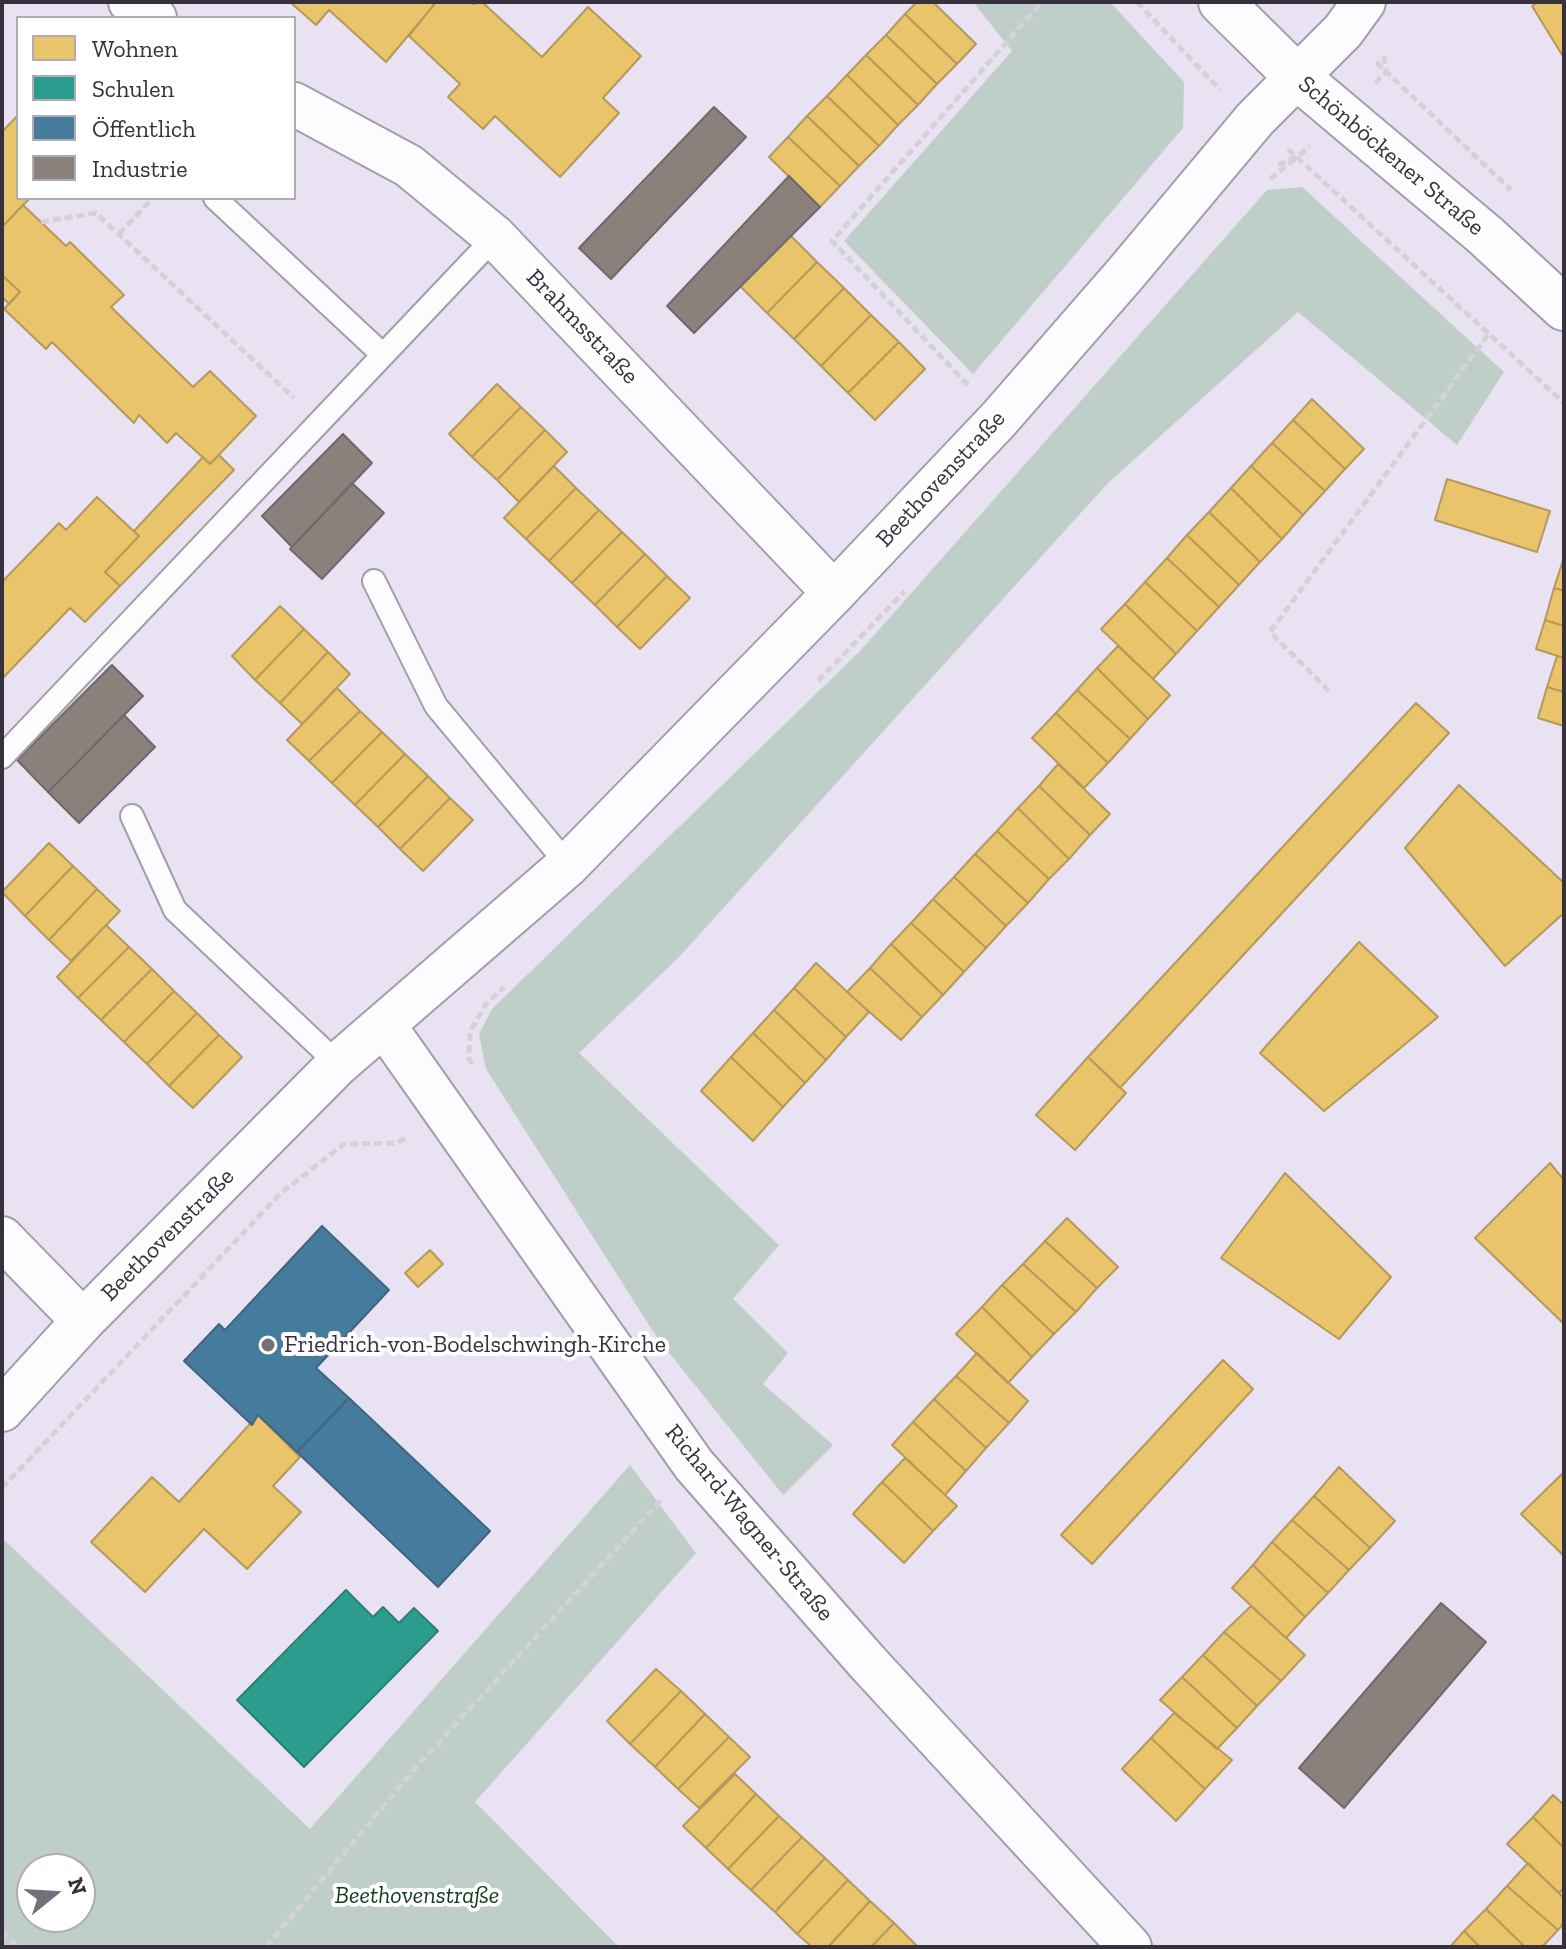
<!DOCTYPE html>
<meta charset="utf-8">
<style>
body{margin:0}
#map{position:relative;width:1566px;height:1949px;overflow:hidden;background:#e9e2f2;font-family:"Zilla Slab",serif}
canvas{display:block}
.frame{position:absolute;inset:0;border:4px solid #37313d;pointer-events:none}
.legend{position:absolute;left:16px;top:16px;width:280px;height:184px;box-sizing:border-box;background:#fff;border:2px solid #afadb1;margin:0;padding:10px 14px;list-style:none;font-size:24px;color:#37313d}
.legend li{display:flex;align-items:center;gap:16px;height:40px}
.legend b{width:40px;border:2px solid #afadb1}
.north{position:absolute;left:16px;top:1853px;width:80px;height:80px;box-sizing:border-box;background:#fff;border:2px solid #afadb1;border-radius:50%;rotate:72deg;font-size:22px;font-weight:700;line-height:32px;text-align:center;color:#37313d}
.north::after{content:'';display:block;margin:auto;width:28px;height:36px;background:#756f7c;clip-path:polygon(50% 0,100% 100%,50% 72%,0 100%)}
</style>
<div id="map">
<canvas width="1566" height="1949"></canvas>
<div class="frame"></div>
<ul class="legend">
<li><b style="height:22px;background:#e9c46a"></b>Wohnen</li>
<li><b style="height:22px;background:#2a9d8f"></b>Schulen</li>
<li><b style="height:22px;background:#457b9d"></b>Öffentlich</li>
<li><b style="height:22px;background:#8a817c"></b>Industrie</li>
</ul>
<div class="north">N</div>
</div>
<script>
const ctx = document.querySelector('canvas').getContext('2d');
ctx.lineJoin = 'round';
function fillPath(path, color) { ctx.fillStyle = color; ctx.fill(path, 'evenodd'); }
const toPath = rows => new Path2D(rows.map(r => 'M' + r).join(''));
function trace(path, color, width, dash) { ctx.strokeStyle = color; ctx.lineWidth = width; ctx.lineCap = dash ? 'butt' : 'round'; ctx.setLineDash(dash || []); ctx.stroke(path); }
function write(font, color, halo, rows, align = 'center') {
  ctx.font = font + ' "Zilla Slab",serif'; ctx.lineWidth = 8; ctx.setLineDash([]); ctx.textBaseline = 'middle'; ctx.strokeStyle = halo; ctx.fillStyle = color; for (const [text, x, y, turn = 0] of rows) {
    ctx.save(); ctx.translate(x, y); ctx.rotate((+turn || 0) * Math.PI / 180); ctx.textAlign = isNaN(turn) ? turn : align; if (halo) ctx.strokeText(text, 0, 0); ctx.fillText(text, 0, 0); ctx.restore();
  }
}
const green = toPath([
 [973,2,1110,2,1184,82,1183,128,973,374,844,241,1012,51],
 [1302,187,1504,372,1457,445,1298,312,1107,484,680,956,579,1053,779,1245,733,1299,788,1353,763,1384,833,1445,783,1495,658,1339,486,1069,479,1034,492,1009,861,650,1267,190],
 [630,1465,696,1553,475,1802,619,1947,2,1947,2,1538,310,1829],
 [32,1869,80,1869,80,1917,32,1917]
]);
const homes = toPath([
 [290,2,431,2,434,5,386,62,329,10,316,25,290,2],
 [436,2,471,2,473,4,482,2,542,57,588,7,641,56,603,98,619,113,560,177,495,116,483,129,448,97,460,84,409,36,436,2],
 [917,2,933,2,976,44,957,64,905,14,917,2],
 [1538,2,1564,2,1564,58,1532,6,1538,2],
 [905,14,957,64,937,84,886,35,905,14],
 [886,35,937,84,918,105,866,55,886,35],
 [866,55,918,105,898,125,847,75,866,55],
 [847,75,898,125,879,146,827,96,847,75],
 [827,96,879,146,859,166,807,116,827,96],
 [18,115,18,198,30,198,2,227,2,132,18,115],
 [807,116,859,166,840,186,788,137,807,116],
 [788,137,840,186,820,207,769,157,788,137],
 [23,205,66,246,70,242,124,295,111,307,193,387,210,371,256,416,210,464,176,433,167,443,139,415,134,423,52,342,46,349,4,309,20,292,2,275,2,227,23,205],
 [790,235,817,262,767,313,740,286,790,235],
 [817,262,844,288,794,339,767,313,817,262],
 [2,275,20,292,9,304,2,297,2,275],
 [844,288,871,315,821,366,794,339,844,288],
 [871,315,899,342,848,393,821,366,871,315],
 [899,342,925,369,875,420,848,393,899,342],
 [497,384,521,407,472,457,449,434,497,384],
 [1312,399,1364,449,1345,469,1293,420,1312,399],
 [521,407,545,430,497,480,472,457,521,407],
 [1293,420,1345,469,1325,491,1272,443,1293,420],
 [545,430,567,452,519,502,497,480,545,430],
 [1272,443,1325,491,1303,515,1251,466,1272,443],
 [219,455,234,470,120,586,105,572,139,536,134,531,203,457,210,464,219,455],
 [554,466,576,488,526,539,504,518,554,466],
 [1251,466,1303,515,1282,539,1231,488,1251,466],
 [1447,479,1550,511,1537,552,1435,520,1447,479],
 [576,488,599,510,549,561,526,539,576,488],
 [1231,488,1282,539,1260,562,1209,512,1231,488],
 [97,497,139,536,105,572,120,586,85,622,70,608,2,679,2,582,59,523,66,530,97,497],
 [599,510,622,532,572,583,549,561,599,510],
 [1209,512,1260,562,1239,585,1187,535,1209,512],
 [622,532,645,554,595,605,572,583,622,532],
 [1187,535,1239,585,1219,607,1167,558,1187,535],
 [645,554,667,576,617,627,595,605,645,554],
 [1564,557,1564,591,1554,588,1564,557],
 [1167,558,1219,607,1197,631,1145,582,1167,558],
 [667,576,690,598,640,649,617,627,667,576],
 [1145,582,1197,631,1176,654,1125,604,1145,582],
 [1554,588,1564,591,1564,626,1545,620,1554,588],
 [1125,604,1176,654,1153,679,1101,629,1125,604],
 [280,606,304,629,255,680,232,656,280,606],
 [1545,620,1564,626,1564,658,1536,649,1545,620],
 [304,629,328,652,280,703,255,680,304,629],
 [1118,646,1170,695,1148,719,1097,668,1118,646],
 [328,652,350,674,302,724,280,703,328,652],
 [1557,656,1564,658,1564,692,1547,687,1557,656],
 [1097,668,1148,719,1130,739,1077,690,1097,668],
 [1547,687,1564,692,1564,726,1538,718,1547,687],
 [337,688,360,711,309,761,287,740,337,688],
 [1077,690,1130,739,1108,763,1056,713,1077,690],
 [1416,703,1449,733,1120,1088,1088,1057,1416,703],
 [360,711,382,732,332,783,309,761,360,711],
 [1056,713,1108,763,1084,788,1032,738,1056,713],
 [382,732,405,754,355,805,332,783,382,732],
 [405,754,428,776,378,827,355,805,405,754],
 [1058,764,1110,814,1090,835,1039,786,1058,764],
 [428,776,450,798,400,849,378,827,428,776],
 [1459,785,1564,883,1564,913,1505,966,1405,848,1459,785],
 [1039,786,1090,835,1069,859,1018,808,1039,786],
 [450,798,473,820,423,871,400,849,450,798],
 [1018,808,1069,859,1049,879,997,831,1018,808],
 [997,831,1049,879,1028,903,975,854,997,831],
 [49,843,73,866,25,916,2,892,49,843],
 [975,854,1028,903,1006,926,954,877,975,854],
 [73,866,97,889,49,940,25,916,73,866],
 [954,877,1006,926,986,948,933,899,954,877],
 [97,889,120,911,71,961,49,940,97,889],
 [933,899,986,948,964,972,911,923,933,899],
 [911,923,964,972,943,995,891,944,911,923],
 [106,925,129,947,78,998,57,977,106,925],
 [1359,942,1438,1017,1324,1111,1260,1053,1359,942],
 [891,944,943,995,922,1017,870,968,891,944],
 [129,947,152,969,101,1020,78,998,129,947],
 [816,963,869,1012,846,1037,794,988,816,963],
 [870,968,922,1017,901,1040,847,992,870,968],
 [152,969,174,991,124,1042,101,1020,152,969],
 [794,988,846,1037,826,1060,774,1010,794,988],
 [174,991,197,1013,147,1064,124,1042,174,991],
 [774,1010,826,1060,805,1083,753,1033,774,1010],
 [197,1013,219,1035,169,1086,147,1064,197,1013],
 [753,1033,805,1083,783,1107,731,1057,753,1033],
 [219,1035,242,1057,193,1108,169,1086,219,1035],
 [731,1057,783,1107,753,1141,701,1091,731,1057],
 [1088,1057,1126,1093,1075,1150,1036,1115,1088,1057],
 [1550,1163,1564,1180,1564,1324,1475,1238,1550,1163],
 [1285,1173,1391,1277,1339,1339,1221,1258,1285,1173],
 [1067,1218,1118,1267,1097,1288,1045,1241,1067,1218],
 [1045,1241,1097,1288,1076,1312,1023,1264,1045,1241],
 [430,1250,443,1264,418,1287,405,1273,430,1250],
 [1023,1264,1076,1312,1054,1334,1002,1285,1023,1264],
 [1002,1285,1054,1334,1032,1357,982,1307,1002,1285],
 [982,1307,1032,1357,1008,1383,956,1334,982,1307],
 [977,1353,1028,1401,1009,1423,956,1376,977,1353],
 [1223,1360,1253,1389,1092,1564,1061,1535,1223,1360],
 [956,1376,1009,1423,986,1448,934,1399,956,1376],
 [934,1399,986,1448,966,1471,913,1422,934,1399],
 [258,1415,300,1457,273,1486,301,1512,247,1569,204,1529,145,1592,91,1542,152,1477,179,1502,258,1415],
 [913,1422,966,1471,945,1495,892,1445,913,1422],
 [905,1458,957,1506,933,1531,882,1482,905,1458],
 [1339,1467,1395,1521,1370,1548,1314,1496,1339,1467],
 [1564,1472,1564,1556,1521,1514,1564,1472],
 [882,1482,933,1531,904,1563,853,1514,882,1482],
 [1314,1496,1370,1548,1349,1570,1292,1520,1314,1496],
 [1292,1520,1349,1570,1328,1593,1272,1542,1292,1520],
 [1272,1542,1328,1593,1305,1617,1253,1565,1272,1542],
 [1253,1565,1305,1617,1286,1638,1232,1588,1253,1565],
 [1251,1606,1305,1655,1281,1681,1224,1632,1251,1606],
 [1224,1632,1281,1681,1257,1706,1203,1655,1224,1632],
 [1203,1655,1257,1706,1237,1728,1182,1677,1203,1655],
 [656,1669,681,1691,630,1744,607,1721,656,1669],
 [1182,1677,1237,1728,1217,1749,1160,1700,1182,1677],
 [681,1691,705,1714,655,1767,630,1744,681,1691],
 [1174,1713,1232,1760,1205,1789,1151,1738,1174,1713],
 [705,1714,729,1737,678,1789,655,1767,705,1714],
 [729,1737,750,1757,699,1808,678,1789,729,1737],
 [1151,1738,1205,1789,1176,1821,1122,1769,1151,1738],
 [735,1774,756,1794,706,1848,683,1826,735,1774],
 [756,1794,779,1816,728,1869,706,1848,756,1794],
 [1553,1795,1564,1805,1564,1848,1533,1817,1553,1795],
 [779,1816,802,1837,751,1890,728,1869,779,1816],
 [1533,1817,1564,1848,1564,1888,1559,1893,1507,1844,1533,1817],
 [802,1837,825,1858,775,1912,751,1890,802,1837],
 [825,1858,848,1880,797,1934,775,1912,825,1858],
 [1528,1863,1564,1898,1564,1923,1558,1930,1507,1886,1528,1863],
 [848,1880,870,1901,828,1947,812,1947,797,1934,848,1880],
 [1507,1886,1558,1930,1542,1947,1525,1947,1486,1909,1507,1886],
 [870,1901,894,1923,871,1947,828,1947,870,1901],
 [1486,1909,1525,1947,1480,1947,1464,1931,1486,1909],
 [894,1923,916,1945,914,1947,871,1947,894,1923],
 [1464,1931,1480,1947,1450,1947,1464,1931]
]);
const schools = toPath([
 [346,1590,373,1617,383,1607,399,1623,414,1608,438,1631,304,1767,237,1700,346,1590]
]);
const public = toPath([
 [322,1226,389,1290,316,1368,349,1398,297,1452,258,1415,252,1425,184,1361,219,1324,225,1330,322,1226],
 [349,1398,490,1531,438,1587,297,1452,349,1398]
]);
const industry = toPath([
 [714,107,746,137,611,279,579,248,714,107],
 [789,176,820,207,694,333,667,306,789,176],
 [343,434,372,463,292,547,262,516,343,434],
 [352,483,384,513,322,579,290,549,352,483],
 [112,665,143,696,48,792,17,760,112,665],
 [124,715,155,747,79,823,48,792,124,715],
 [1441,1603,1486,1642,1344,1808,1299,1768,1441,1603]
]);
const path = toPath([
 [1137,2,1220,90],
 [1376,62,1511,190],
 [1375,83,1386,72,1384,54],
 [1288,149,1564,403],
 [1278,165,1297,157,1310,146],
 [1270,179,1297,157],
 [41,222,96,213,294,398],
 [119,234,153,198],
 [968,385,832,241,1042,2],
 [818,681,905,591],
 [1329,691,1270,632,1488,335],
 [472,1064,469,1059,470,1032,486,1004,504,987],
 [2,1488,281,1193,344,1144,397,1143,408,1136],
 [2,1931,18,1947],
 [266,1947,411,1773,663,1498]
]);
const lane = toPath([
 [215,198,383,355],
 [374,581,436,706,568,865],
 [2,757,495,237],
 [132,816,175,910,338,1064]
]);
const street = toPath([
 [130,2,155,18],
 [294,104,409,166,495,237,834,593],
 [384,1025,694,1465,868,1663,1130,1947],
 [2,1238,83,1321],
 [2,1410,83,1321,338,1064,568,865,834,593,999,419,1127,272,1255,119,1343,31,1364,2]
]);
const secondary = toPath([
 [1221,2,1296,76,1486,236,1564,308]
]);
const markers = [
 [268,1345,8,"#756f7c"]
];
const streetNames = [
 ["Schönböckener Straße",1391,156,40],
 ["Brahmsstraße",582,327,46],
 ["Beethovenstraße",941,479,-47],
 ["Beethovenstraße",168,1235,-45],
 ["Richard-Wagner-Straße",749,1523,50]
];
const poiNames = [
 ["Friedrich-von-Bodelschwingh-Kirche",284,1345]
];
const parkNames = [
 ["Beethovenstraße",417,1896]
];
fillPath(green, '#bfcec8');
fillPath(homes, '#e9c46a');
trace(homes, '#b4985c', 2);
fillPath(schools, '#2a9d8f');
trace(schools, '#2e7d76', 2);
fillPath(public, '#457b9d');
trace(public, '#416580', 2);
fillPath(industry, '#8a817c');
trace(industry, '#716969', 2);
trace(lane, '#a39daa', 26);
trace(street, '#a39daa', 46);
trace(secondary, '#a39daa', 48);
trace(path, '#d4d2d6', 5, [8, 4]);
trace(lane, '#fcfbfd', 22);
trace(street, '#fcfbfd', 42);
trace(secondary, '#fcfbfd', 44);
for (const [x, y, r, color] of markers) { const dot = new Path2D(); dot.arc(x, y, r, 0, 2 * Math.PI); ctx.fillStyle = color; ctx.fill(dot); trace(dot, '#fff', 3); }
write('24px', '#37313d', '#fff', streetNames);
write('24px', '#37313d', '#fff', poiNames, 'left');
write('italic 24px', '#113a21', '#fff', parkNames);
</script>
